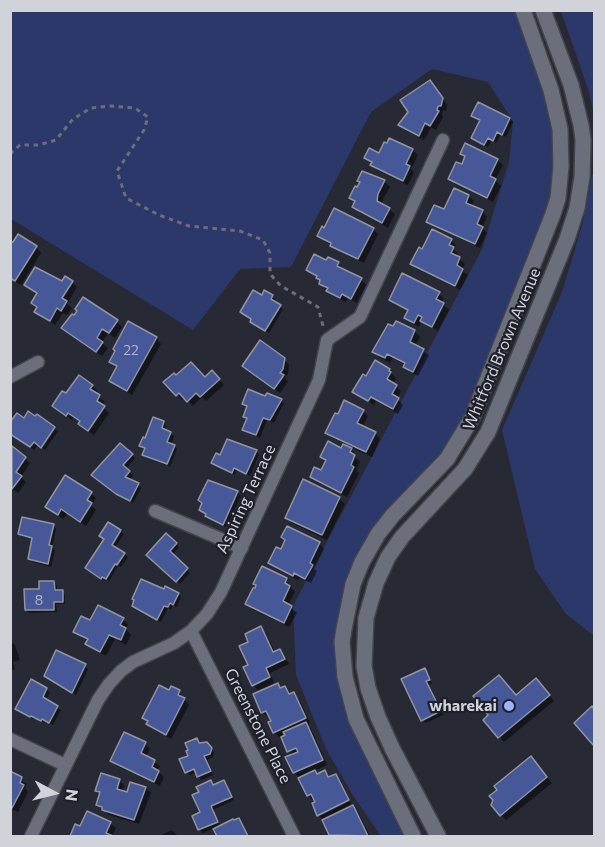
<!DOCTYPE html>
<style>
body{margin:0}
#map{position:relative;width:605px;height:847px;overflow:hidden;background:#272a34;font-family:Commissioner,sans-serif}
canvas{display:block}
.frame{position:absolute;inset:0;border:12px solid #d1d3da;pointer-events:none}
.north{position:absolute;left:24px;top:763px;width:60px;height:60px;-webkit-text-stroke:4px #1d202a;paint-order:stroke;rotate:97deg;font-size:16px;font-weight:700;line-height:24px;text-align:center;color:#d1d3da}
.north::after{content:'';display:block;margin:auto;width:21px;height:27px;background:#d1d3da;clip-path:polygon(50% 0,100% 100%,50% 72%,0 100%)}
</style>
<div id="map">
<canvas width="605" height="847"></canvas>
<div class="frame"></div>
<div class="north">N</div>
</div>
<script>
const ctx = document.querySelector('canvas').getContext('2d');
ctx.lineJoin = 'round';
function fillPath(path, color) { ctx.fillStyle = color; ctx.fill(path, 'evenodd'); }
const toPath = rows => new Path2D(rows.map(r => 'M' + r).join(''));
function trace(path, color, width, dash) { ctx.strokeStyle = color; ctx.lineWidth = width; ctx.lineCap = dash ? 'butt' : 'round'; ctx.setLineDash(dash || []); ctx.stroke(path); }
function write(font, color, halo, rows, align = 'center') {
  ctx.font = font + ' Commissioner,sans-serif'; ctx.lineWidth = 4.5; ctx.setLineDash([]); ctx.textBaseline = 'middle'; ctx.strokeStyle = halo; ctx.fillStyle = color; for (const [text, x, y, turn = 0] of rows) {
    ctx.save(); ctx.translate(x, y); ctx.rotate((+turn || 0) * Math.PI / 180); ctx.textAlign = isNaN(turn) ? turn : align; if (halo) ctx.strokeText(text, 0, 0); ctx.fillText(text, 0, 0); ctx.restore();
  }
}
const green = toPath([
 [10,11,517,11,552,112,554,129,554,184,545,220,464,420,449,445,355,562,340,609,336,644,339,686,348,717,375,777,406,836,381,836,354,797,326,749,296,675,293,606,482,249,509,162,513,121,488,82,432,69,371,112,291,267,240,269,193,330,11,219],
 [561,11,594,11,594,114,589,92],
 [594,174,594,636,566,614,535,569,502,430,562,292,583,222,592,175]
]);
const shadow = toPath([
 [430,82,447,105,446,111,443,110,442,115,443,117,436,130,431,128,424,140,405,130,400,125],
 [473,115,510,119,513,122,506,137,501,134,496,143,492,140,488,147,472,137,481,121],
 [412,150,418,155,411,169,414,173,408,185,377,170,366,158],
 [462,153,497,160,503,165,495,180,501,186,493,202,455,184,449,179,462,166,466,158],
 [363,173,385,182,390,187,383,199,382,205,395,214,388,228,359,212,354,207,356,203,350,197,358,189],
 [469,196,474,201,471,207,482,211,487,217,482,228,487,233,480,248,433,226,428,221],
 [373,229,378,234,364,263,337,250,319,236],
 [451,240,456,245,454,250,458,254,457,257,465,264,462,270,468,275,460,290,417,269,412,264,423,251],
 [10,243,36,247,41,253,21,285,10,279],
 [327,262,338,263,343,269,342,270,361,279,366,285,357,303,348,298,346,302,333,296,320,283,321,281,308,270],
 [72,282,77,287,67,304,72,308,67,315,63,313,55,325,36,312,38,308,38,294,26,285],
 [265,292,272,297,276,300,274,303,283,309,269,333,255,325],
 [439,294,444,299,441,303,449,310,438,331,422,321,419,327,411,323,406,317,409,311,396,305,391,299],
 [75,317,117,322,122,327,115,338,108,333,102,343,108,348,102,356,63,328],
 [397,323,415,331,420,337,415,346,429,355,418,376,410,372,404,367,405,365,392,358,390,363,379,357,373,352],
 [156,338,161,344,132,395,116,386,111,381,118,368,111,361],
 [284,359,289,365,288,374,285,378,288,382,280,393,243,366],
 [389,370,396,379,393,384,401,391,397,399,403,405,398,414,376,401,374,405,354,392,367,378],
 [212,372,224,385,206,401,202,397,193,406,185,397,182,400,166,383,176,377,205,379],
 [92,386,98,391,95,394,105,402,102,406,109,413,94,435,85,429,81,422,74,417,72,420,54,406,67,396],
 [281,400,284,403,274,423,267,420,260,438,244,430,248,420,245,416,247,407,244,403],
 [363,411,368,416,362,428,375,433,380,439,372,457,348,446,356,454,355,457,360,462,356,470,359,473,347,497,317,482,311,476,321,472,327,462,322,456,341,450,345,444,333,438,327,433,339,416],
 [24,420,54,428,58,431,45,450,38,445,34,450,10,433],
 [163,422,166,426,165,431,174,436,171,445,173,446,165,465,147,458,144,454,146,450,141,446],
 [175,447,177,449,170,467,168,466],
 [12,448,30,463,21,477,26,482,18,493,10,487],
 [256,451,259,455,250,476,237,470,235,475,213,463,221,457],
 [132,455,135,458,126,469,133,476,128,480,141,488,133,503,121,497,97,478],
 [209,482,238,493,241,496,226,527,210,519,200,510],
 [91,493,96,498,92,506,96,510,86,526,67,514,63,519,47,507],
 [339,498,345,504,327,540,292,523,287,517],
 [53,525,56,529,52,548,55,550,51,567,33,562,29,559,34,539,23,537,20,534],
 [120,531,124,534,115,548,128,557,121,567,118,566,109,581,106,579,105,581,90,571],
 [166,535,179,547,172,556,190,573,180,584,148,555],
 [319,543,324,549,314,569,317,571,311,583,300,578,298,580,275,568,270,563],
 [286,580,295,592,288,605,297,613,289,627,252,609,247,604],
 [54,583,57,586,57,591,62,591,65,595,65,604,56,604,57,612,29,613,26,609,40,590],
 [164,591,178,594,181,597,177,607,173,605,171,610,168,608,161,622,137,609,136,601],
 [123,619,128,624,126,629,131,635,126,645,115,639,106,656,92,649,87,644,88,641,75,632,91,622],
 [261,628,266,633,275,652,280,650,289,664,270,673,274,683,258,690,253,685,250,666,250,643],
 [10,641,15,645,20,660,13,662,15,669,10,671],
 [85,666,88,669,76,695,49,679],
 [425,670,432,683,429,685,443,715,426,723,422,720],
 [31,681,46,689,50,693,46,700,61,710,53,725,46,721,45,723,34,718,33,719,17,709],
 [278,685,282,689,285,687,291,695,294,693,299,699,310,723,307,725,311,729,327,765,314,771,318,775,325,772,331,778,336,775,341,781,352,806,358,812,370,836,333,836,319,815,315,799,313,800,308,795,287,758,293,755,289,751,282,736,279,737,274,732,270,716,268,717,262,712],
 [541,685,554,701,504,742,485,720,516,696],
 [170,692,179,692,189,705,171,739,153,729,144,717],
 [196,740,200,744,211,747,214,753,213,757,207,760,213,775,201,780,196,773,190,775,186,772],
 [145,744,150,749,146,757,160,766,157,771,164,777,160,786,117,766,112,761],
 [536,764,552,783,506,820,501,815],
 [10,773,27,784,25,788,28,792,18,812,10,808],
 [119,780,124,785,122,792,128,794,131,784,146,788,151,793,139,824,109,815,98,805,101,794,97,791],
 [211,782,215,785,224,782,234,800,213,810,221,827,239,820,249,836,218,836,214,828,203,833,200,830,194,816,202,813,201,793],
 [110,823,116,828,112,836,71,836,76,826,81,828],
 [172,830,178,836,159,836]
]);
const building = toPath([
 [430,80,443,98,441,106,438,106,437,110,439,111,430,126,425,123,419,136,398,125,408,112,400,100,430,80],
 [478,102,510,118,502,135,497,132,493,141,488,138,484,145,471,138,480,120,471,116,478,102],
 [389,138,413,149,406,164,410,166,403,181,370,165,372,162,364,158,369,148,379,153,384,142,387,143,389,138],
 [465,143,498,159,490,176,496,179,487,198,448,179,456,162,462,164,465,156,460,154,465,143],
 [362,171,385,180,378,194,377,201,390,208,382,223,352,207,355,201,349,198,355,186,357,187,360,182,357,181,362,171],
 [454,188,469,195,466,203,483,210,477,224,483,227,475,244,426,222,434,205,444,209,454,188],
 [334,208,374,228,358,259,330,246,331,243,317,236,322,226,324,228,334,208],
 [432,229,452,239,449,245,454,247,451,253,460,257,457,265,463,269,455,286,410,264,419,247,422,249,432,229],
 [18,234,37,246,15,281,10,278,10,241,13,242,18,234],
 [314,254,326,260,328,257,339,262,337,266,362,278,351,299,342,294,340,298,326,291,328,288,319,284,320,280,316,278,317,276,306,270,314,254],
 [35,267,62,281,65,276,73,281,62,298,67,301,61,311,57,308,50,321,34,312,37,307,31,303,37,293,24,285,35,267],
 [402,273,440,292,436,299,444,303,432,327,420,321,422,317,418,315,414,323,404,318,408,310,389,300,402,273],
 [253,290,262,295,264,290,273,295,271,299,281,305,265,331,250,322,251,319,240,312,253,290],
 [83,297,118,320,109,333,102,329,97,338,103,342,96,352,61,328,72,314,74,315,77,311,75,309,83,297],
 [128,321,157,337,127,391,109,381,117,366,109,362,115,351,113,349,128,321],
 [396,321,415,330,410,342,424,349,413,372,403,367,405,363,387,354,385,358,372,352,388,324,393,326,396,321],
 [260,340,285,358,283,369,280,373,284,375,274,389,242,366,260,340],
 [375,360,390,369,389,371,391,372,387,379,397,385,392,394,399,398,393,409,371,397,368,401,352,392,363,374,366,376,375,360],
 [191,362,205,377,212,370,220,379,200,397,196,393,187,402,179,393,176,396,163,382,174,373,176,375,191,362],
 [79,375,93,385,90,389,100,395,97,401,105,406,88,431,78,424,80,421,68,413,66,416,52,406,62,391,66,393,79,375],
 [248,389,265,396,267,393,282,399,270,420,263,418,256,435,242,430,247,418,243,417,247,406,242,404,248,389],
 [344,400,364,410,357,423,376,432,366,452,325,433,335,413,338,414,344,400],
 [28,411,35,416,37,414,55,427,41,448,34,442,30,447,10,434,10,422,17,413,24,418,28,411],
 [153,417,164,421,162,428,171,432,167,442,175,445,167,464,142,455,145,448,139,446,143,437,145,438,153,417],
 [227,439,257,450,246,474,234,468,232,473,211,463,216,453,220,455,227,439],
 [328,441,341,448,343,444,352,448,350,452,355,455,351,465,354,467,341,493,310,477,314,467,321,470,326,460,320,457,328,441],
 [120,443,133,454,123,465,130,471,125,477,139,483,130,501,116,494,91,475,120,443],
 [12,446,26,457,16,472,22,476,12,489,12,446],
 [65,475,92,492,87,500,92,503,80,522,61,509,58,515,45,507,65,475],
 [303,479,340,497,322,535,285,518,303,479],
 [208,480,238,491,223,525,205,516,206,514,199,510,202,503,198,500,208,480],
 [22,517,54,524,49,545,52,546,48,564,28,559,32,538,18,534,22,517],
 [108,522,121,530,112,545,125,553,117,565,115,564,106,579,102,577,101,579,85,568,104,539,99,536,108,522],
 [287,526,320,542,310,563,313,565,305,579,294,573,293,576,268,563,276,547,281,549,285,540,281,537,287,526],
 [166,533,177,543,170,551,188,568,176,582,146,555,166,533],
 [262,566,287,578,285,583,290,586,283,601,292,606,284,623,245,604,253,588,255,588,256,585,253,584,262,566],
 [141,579,164,589,165,586,179,593,173,605,170,603,168,607,164,606,157,620,132,606,134,600,132,599,141,579],
 [39,581,54,581,55,590,63,590,63,602,54,602,54,610,25,610,24,589,39,589,39,581],
 [98,605,124,618,120,625,126,628,121,640,109,635,100,652,85,644,88,639,73,632,81,616,90,620,98,605],
 [261,626,273,652,280,649,285,659,266,668,270,677,252,686,243,667,248,665,239,646,248,642,245,634,261,626],
 [56,650,86,664,72,693,44,676,56,650],
 [425,668,430,680,426,681,441,711,421,721,401,679,425,668],
 [499,675,516,695,536,678,550,695,498,738,483,720,488,715,473,696,499,675],
 [31,679,47,688,43,697,58,706,49,723,42,719,41,721,31,716,30,717,15,709,31,679],
 [278,683,280,688,285,686,289,694,294,692,306,718,273,733,268,722,271,721,266,711,261,713,253,694,278,683],
 [159,685,169,690,171,686,180,690,178,695,185,698,166,735,146,724,148,721,142,718,159,685],
 [592,706,594,709,594,746,574,723,592,706],
 [306,722,323,760,293,773,285,757,298,752,296,748,287,752,281,737,285,735,283,732,306,722],
 [124,732,146,742,141,753,155,760,152,767,159,771,154,782,110,761,124,732],
 [197,738,199,743,207,742,212,748,210,754,204,756,211,771,197,777,194,769,185,773,179,759,188,756,186,751,188,750,185,743,197,738],
 [531,756,547,777,500,816,491,805,493,800,489,796,497,790,494,786,531,756],
 [315,770,317,774,325,770,328,777,336,774,349,800,317,816,312,803,315,802,311,794,307,796,298,778,315,770],
 [10,771,22,777,20,783,24,785,12,808,10,807,10,771],
 [101,773,120,779,117,789,127,792,130,782,146,787,134,820,102,810,102,807,96,805,100,792,95,791,101,773],
 [211,780,213,785,224,780,232,797,211,806,218,822,198,830,192,816,200,812,192,795,199,792,196,787,211,780],
 [353,805,368,836,329,835,322,820,353,805],
 [87,811,111,822,106,833,113,836,70,836,75,824,80,826,87,811],
 [239,818,248,836,217,836,213,829,233,819,234,820,239,818]
]);
const path = toPath([
 [10,154,20,145,39,145,56,140,73,119,91,108,110,106,135,108,148,117,144,130,117,171,126,198,159,215,189,226,240,231,263,240,270,253,270,274,281,286,318,307,323,326]
]);
const minor = toPath([
 [10,377,38,362],
 [155,511,242,548],
 [191,631,294,836],
 [10,739,65,765],
 [31,836,98,700,109,684,121,671,133,662,174,643,191,631,207,614,221,592,319,380,327,340,360,317,443,140]
]);
const secondary = toPath([
 [413,836,356,719,345,677,342,642,344,629,353,584,362,562,378,534,393,515,447,459,472,418,553,214,558,198,561,166,560,129,551,90,523,10],
 [438,836,392,748,378,717,368,688,364,666,366,618,376,583,388,557,402,537,465,469,488,432,567,239,577,208,582,177,583,140,581,125,571,85,543,10]
]);
const markers = [
 [509,706,6,"#9db4fd"]
];
const numberNames = [
 ["22",131,350],
 ["8",39,600]
];
const streetNames = [
 ["Whitford Brown Avenue",502,349,-67],
 ["Aspiring Terrace",246,499,-65],
 ["Greenstone Place",258,726,63]
];
const poiNames = [
 ["wharekai",497,706]
];
fillPath(green, '#2b3869');
fillPath(shadow, '#0007');
fillPath(building, '#465898');
trace(building, '#9095a1', 1.5);
trace(minor, '#42454d', 15);
trace(secondary, '#42454d', 18);
trace(path, '#6c6e77', 3, [4.5, 4.5]);
trace(minor, '#6b6f7b', 12);
trace(secondary, '#6b6f7b', 15);
for (const [x, y, r, color] of markers) { const dot = new Path2D(); dot.arc(x, y, r, 0, 2 * Math.PI); ctx.fillStyle = color; ctx.fill(dot); trace(dot, '#1d202a', 2); }
write('14px', '#aeb4ca', null, numberNames);
write('16px', '#d1d3da', '#1d202a', streetNames);
write('bold 16px', '#d1d3da', '#1d202a', poiNames, 'right');
</script>
